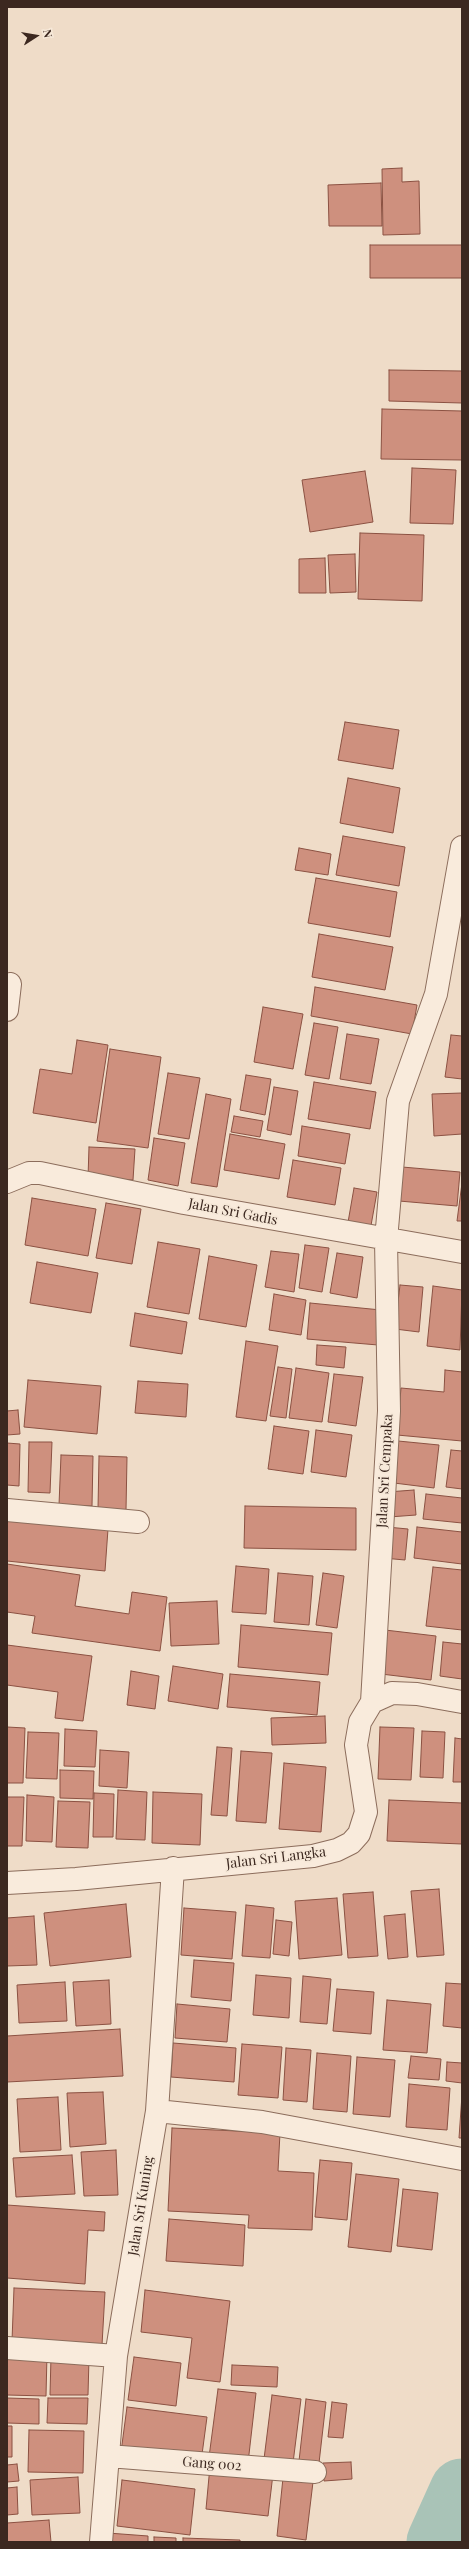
<!DOCTYPE html>
<style>
body{margin:0}
#map{position:relative;width:469px;height:2549px;overflow:hidden;background:#efdcc8;font-family:"Playfair Display",serif}
canvas{display:block}
.frame{position:absolute;inset:0;border:8px solid #3c2820;pointer-events:none}
.north{position:absolute;left:16px;top:16px;width:40px;height:40px;-webkit-text-stroke:3px #f6e8d8;paint-order:stroke;rotate:78deg;font-size:11px;font-weight:700;line-height:16px;text-align:center;color:#3c2820}
.north::after{content:'';display:block;margin:auto;width:14px;height:18px;background:#3c2820;clip-path:polygon(50% 0,100% 100%,50% 72%,0 100%)}
</style>
<div id="map">
<canvas width="469" height="2549"></canvas>
<div class="frame"></div>
<div class="north">N</div>
</div>
<script>
const ctx = document.querySelector('canvas').getContext('2d');
ctx.lineJoin = 'round';
const toPath = rows => new Path2D(rows.map(r => 'M' + r).join(''));
function trace(path, color, width, dash) { ctx.strokeStyle = color; ctx.lineWidth = width; ctx.lineCap = dash ? 'butt' : 'round'; ctx.setLineDash(dash || []); ctx.stroke(path); }
function fillPath(path, color) { ctx.fillStyle = color; ctx.fill(path, 'evenodd'); }
function write(font, color, halo, rows, align = 'center') {
  ctx.font = font + ' "Playfair Display",serif'; ctx.lineWidth = 3.5; ctx.setLineDash([]); ctx.textBaseline = 'middle'; ctx.strokeStyle = halo; ctx.fillStyle = color; for (const [text, x, y, turn = 0] of rows) {
    ctx.save(); ctx.translate(x, y); ctx.rotate((+turn || 0) * Math.PI / 180); ctx.textAlign = isNaN(turn) ? turn : align; if (halo) ctx.strokeText(text, 0, 0); ctx.fillText(text, 0, 0); ctx.restore();
  }
}
const river = toPath([
 [439,2542,462,2491]
]);
const building = toPath([
 [402,168,402,182,419,181,420,234,383,235,382,169,402,168],
 [381,183,382,226,329,226,328,185,381,183],
 [370,245,462,245,462,278,370,278,370,245],
 [389,370,462,371,462,403,389,401,389,370],
 [382,409,462,411,462,460,381,459,382,409],
 [412,468,456,470,453,524,410,523,412,468],
 [365,471,373,522,310,532,302,480,365,471],
 [360,533,424,535,422,601,358,599,360,533],
 [355,554,356,592,330,593,328,555,355,554],
 [325,558,326,593,299,593,299,559,325,558],
 [345,722,399,730,393,769,338,760,345,722],
 [348,778,400,788,393,833,340,823,348,778],
 [343,836,405,847,399,886,336,875,343,836],
 [299,848,331,854,328,875,295,870,299,848],
 [316,878,397,892,390,937,308,923,316,878],
 [319,934,393,947,385,990,312,977,319,934],
 [315,987,417,1005,412,1034,311,1016,315,987],
 [263,1007,303,1014,293,1069,254,1062,263,1007],
 [314,1023,338,1027,329,1079,305,1075,314,1023],
 [347,1034,379,1039,371,1084,340,1079,347,1034],
 [451,1035,462,1036,462,1079,445,1077,451,1035],
 [77,1040,108,1045,96,1123,33,1113,40,1069,72,1074,77,1040],
 [110,1049,161,1057,148,1148,97,1141,110,1049],
 [168,1073,200,1078,189,1139,158,1134,168,1073],
 [246,1075,271,1079,265,1115,240,1110,246,1075],
 [314,1082,376,1092,370,1129,308,1119,314,1082],
 [274,1087,298,1091,291,1135,267,1130,274,1087],
 [462,1093,462,1134,434,1136,432,1094,462,1093],
 [206,1094,231,1099,217,1187,191,1183,206,1094],
 [234,1116,263,1121,260,1137,231,1132,234,1116],
 [302,1126,350,1134,345,1164,298,1156,302,1126],
 [230,1134,285,1144,279,1179,224,1170,230,1134],
 [154,1138,185,1143,178,1186,148,1180,154,1138],
 [89,1147,135,1149,133,1180,88,1178,89,1147],
 [293,1160,341,1168,335,1205,287,1197,293,1160],
 [402,1167,460,1172,457,1206,399,1201,402,1167],
 [462,1183,462,1221,457,1221,462,1183],
 [354,1188,377,1192,370,1231,347,1228,354,1188],
 [32,1198,96,1209,88,1256,25,1245,32,1198],
 [106,1203,141,1209,132,1264,96,1258,106,1203],
 [158,1242,200,1249,189,1314,147,1307,158,1242],
 [305,1245,329,1248,322,1292,299,1288,305,1245],
 [271,1251,299,1254,294,1292,265,1287,271,1251],
 [337,1253,363,1257,357,1298,330,1293,337,1253],
 [209,1256,257,1265,246,1327,199,1319,209,1256],
 [37,1262,98,1273,91,1313,30,1303,37,1262],
 [400,1285,423,1287,419,1332,395,1329,400,1285],
 [433,1286,462,1290,460,1350,427,1346,433,1286],
 [274,1294,306,1300,301,1335,269,1330,274,1294],
 [310,1303,381,1310,378,1345,307,1339,310,1303],
 [135,1313,187,1322,182,1354,130,1346,135,1313],
 [246,1341,278,1346,266,1421,236,1417,246,1341],
 [317,1345,346,1347,344,1368,316,1365,317,1345],
 [278,1367,292,1369,286,1418,270,1416,278,1367],
 [296,1368,329,1373,322,1422,289,1418,296,1368],
 [445,1370,462,1372,462,1441,397,1435,401,1388,444,1392,445,1370],
 [334,1374,363,1377,356,1426,328,1422,334,1374],
 [28,1380,101,1386,97,1434,24,1427,28,1380],
 [138,1381,188,1384,186,1417,135,1413,138,1381],
 [18,1410,20,1434,7,1435,7,1411,18,1410],
 [274,1426,309,1431,303,1474,268,1469,274,1426],
 [316,1430,352,1435,346,1477,311,1472,316,1430],
 [398,1441,439,1445,434,1488,394,1483,398,1441],
 [29,1442,52,1442,50,1493,28,1492,29,1442],
 [7,1443,20,1444,19,1486,7,1485,7,1443],
 [451,1450,462,1451,462,1489,446,1487,451,1450],
 [61,1455,93,1456,92,1506,59,1505,61,1455],
 [99,1456,127,1457,126,1510,98,1509,99,1456],
 [414,1490,416,1515,389,1517,387,1492,414,1490],
 [426,1494,462,1498,462,1523,423,1519,426,1494],
 [245,1506,356,1508,356,1550,244,1548,245,1506],
 [7,1519,108,1529,105,1571,7,1561,7,1519],
 [387,1527,408,1529,405,1560,383,1558,387,1527],
 [417,1527,462,1532,462,1564,414,1558,417,1527],
 [7,1564,80,1575,75,1606,129,1614,132,1592,167,1597,160,1651,32,1633,35,1616,7,1612,7,1564],
 [236,1566,269,1569,266,1614,232,1612,236,1566],
 [433,1567,462,1570,462,1630,426,1626,433,1567],
 [278,1573,313,1576,309,1625,274,1622,278,1573],
 [323,1573,344,1576,337,1628,316,1625,323,1573],
 [217,1601,219,1644,171,1646,169,1603,217,1601],
 [241,1625,332,1633,328,1675,238,1667,241,1625],
 [385,1630,436,1636,431,1680,381,1674,385,1630],
 [443,1642,462,1644,462,1679,440,1676,443,1642],
 [7,1645,92,1656,83,1721,55,1718,58,1692,7,1685,7,1645],
 [173,1666,223,1674,218,1709,168,1701,173,1666],
 [131,1671,159,1676,155,1709,127,1705,131,1671],
 [230,1674,320,1682,317,1715,227,1707,230,1674],
 [325,1716,326,1743,272,1745,271,1718,325,1716],
 [7,1727,25,1728,23,1783,7,1783,7,1727],
 [380,1727,414,1728,411,1780,378,1779,380,1727],
 [65,1729,97,1731,95,1767,64,1766,65,1729],
 [422,1731,445,1732,443,1778,420,1777,422,1731],
 [28,1732,59,1733,57,1779,26,1778,28,1732],
 [455,1738,462,1739,462,1782,453,1782,455,1738],
 [217,1747,232,1748,227,1816,211,1815,217,1747],
 [100,1750,129,1752,127,1788,99,1786,100,1750],
 [241,1751,272,1753,266,1823,236,1821,241,1751],
 [284,1763,326,1767,321,1832,279,1829,284,1763],
 [60,1770,94,1771,93,1799,60,1798,60,1770],
 [118,1790,147,1792,145,1840,116,1839,118,1790],
 [153,1792,202,1794,200,1845,152,1843,153,1792],
 [94,1793,114,1794,113,1837,93,1837,94,1793],
 [27,1795,54,1797,52,1842,26,1841,27,1795],
 [7,1797,24,1797,22,1846,7,1846,7,1797],
 [389,1800,462,1803,462,1844,387,1841,389,1800],
 [58,1801,90,1802,88,1848,56,1847,58,1801],
 [439,1889,444,1955,417,1957,411,1891,439,1889],
 [373,1892,378,1956,348,1958,343,1894,373,1892],
 [337,1898,342,1955,299,1959,295,1901,337,1898],
 [126,1904,131,1957,50,1966,44,1913,126,1904],
 [246,1905,274,1908,270,1958,242,1956,246,1905],
 [184,1908,236,1912,232,1959,181,1955,184,1908],
 [405,1914,408,1957,388,1959,384,1916,405,1914],
 [34,1916,37,1965,7,1966,7,1918,34,1916],
 [276,1920,292,1922,289,1956,273,1954,276,1920],
 [194,1960,234,1963,231,2001,191,1997,194,1960],
 [256,1975,291,1978,289,2018,253,2015,256,1975],
 [303,1976,331,1979,327,2024,300,2022,303,1976],
 [109,1980,111,2024,76,2026,73,1982,109,1980],
 [65,1982,67,2021,19,2023,17,1985,65,1982],
 [446,1983,462,1984,462,2028,443,2026,446,1983],
 [337,1989,374,1992,371,2034,333,2031,337,1989],
 [387,2000,431,2004,427,2053,383,2050,387,2000],
 [177,2004,230,2009,227,2042,175,2038,177,2004],
 [120,2029,123,2076,7,2082,7,2036,120,2029],
 [173,2043,236,2048,234,2082,171,2077,173,2043],
 [242,2044,282,2047,278,2098,238,2095,242,2044],
 [286,2048,311,2050,307,2102,283,2100,286,2048],
 [317,2053,351,2056,347,2112,313,2109,317,2053],
 [411,2056,441,2059,439,2080,408,2078,411,2056],
 [357,2057,395,2060,390,2117,353,2114,357,2057],
 [447,2062,462,2063,462,2083,446,2081,447,2062],
 [409,2084,450,2088,447,2130,406,2127,409,2084],
 [103,2092,106,2144,70,2147,67,2093,103,2092],
 [462,2095,462,2138,459,2138,462,2095],
 [58,2097,61,2150,20,2152,17,2099,58,2097],
 [172,2128,280,2133,278,2171,314,2173,312,2230,248,2228,249,2215,168,2211,172,2128],
 [116,2150,118,2195,84,2196,81,2152,116,2150],
 [72,2155,75,2194,16,2197,13,2158,72,2155],
 [320,2160,352,2163,347,2220,315,2217,320,2160],
 [356,2174,399,2179,391,2252,348,2247,356,2174],
 [403,2189,438,2193,432,2250,397,2246,403,2189],
 [7,2205,105,2212,104,2231,88,2230,85,2284,7,2278,7,2205],
 [169,2219,245,2225,243,2266,166,2261,169,2219],
 [14,2288,105,2292,102,2345,12,2341,14,2288],
 [145,2290,230,2301,220,2382,187,2378,192,2338,141,2332,145,2290],
 [7,2353,47,2354,46,2396,7,2395,7,2353],
 [51,2357,89,2358,88,2395,50,2395,51,2357],
 [134,2357,181,2363,176,2406,128,2400,134,2357],
 [232,2365,278,2367,277,2387,231,2385,232,2365],
 [218,2389,256,2393,248,2463,209,2457,218,2389],
 [272,2395,301,2399,293,2463,264,2459,272,2395],
 [7,2398,39,2399,39,2424,7,2423,7,2398],
 [48,2398,88,2398,87,2424,47,2423,48,2398],
 [306,2399,326,2402,319,2463,299,2461,306,2399],
 [332,2402,347,2404,343,2438,328,2437,332,2402],
 [127,2407,207,2417,201,2462,121,2452,127,2407],
 [7,2426,12,2426,12,2457,7,2457,7,2426],
 [29,2430,84,2431,83,2473,28,2472,29,2430],
 [351,2462,352,2479,324,2481,323,2463,351,2462],
 [17,2464,19,2481,7,2482,7,2465,17,2464],
 [210,2466,273,2474,268,2516,206,2509,210,2466],
 [78,2477,80,2513,32,2515,30,2480,78,2477],
 [283,2478,313,2482,306,2540,277,2536,283,2478],
 [122,2480,195,2489,190,2535,117,2526,122,2480],
 [17,2487,18,2514,7,2515,7,2488,17,2487],
 [49,2520,51,2542,7,2542,7,2523,49,2520],
 [108,2533,148,2536,148,2542,107,2542,108,2533],
 [154,2537,176,2538,176,2542,154,2542,154,2537],
 [183,2538,240,2540,240,2542,183,2542,183,2538]
]);
const minor = toPath([
 [7,1010,10,984],
 [7,1182,29,1173,40,1173,184,1203,462,1252],
 [7,1510,138,1522],
 [372,1702,389,1411,386,1240,398,1101,436,994,462,847],
 [7,1883,76,1879,313,1856,337,1850,351,1843,359,1834,366,1812,356,1745,360,1722,372,1702,392,1693,417,1694,462,1702],
 [157,2111,262,2122,462,2159],
 [7,2348,116,2356],
 [108,2456,315,2472],
 [101,2542,116,2356,157,2111,173,1868]
]);
const streetNames = [
 ["Jalan Sri Gadis",233,1212,11],
 ["Jalan Sri Cempaka",385,1471,-87],
 ["Jalan Sri Langka",276,1858,-7],
 ["Jalan Sri Kuning",141,2206,-81],
 ["Gang 002",212,2464,4]
];
trace(river, '#a9c3b7', 65);
fillPath(building, '#ce907e');
trace(building, '#8b5142', 1);
trace(minor, '#8c6d5c', 24);
trace(minor, '#f9ebdc', 22);
write('14px', '#3c2820', '#f6e8d8', streetNames);
</script>
